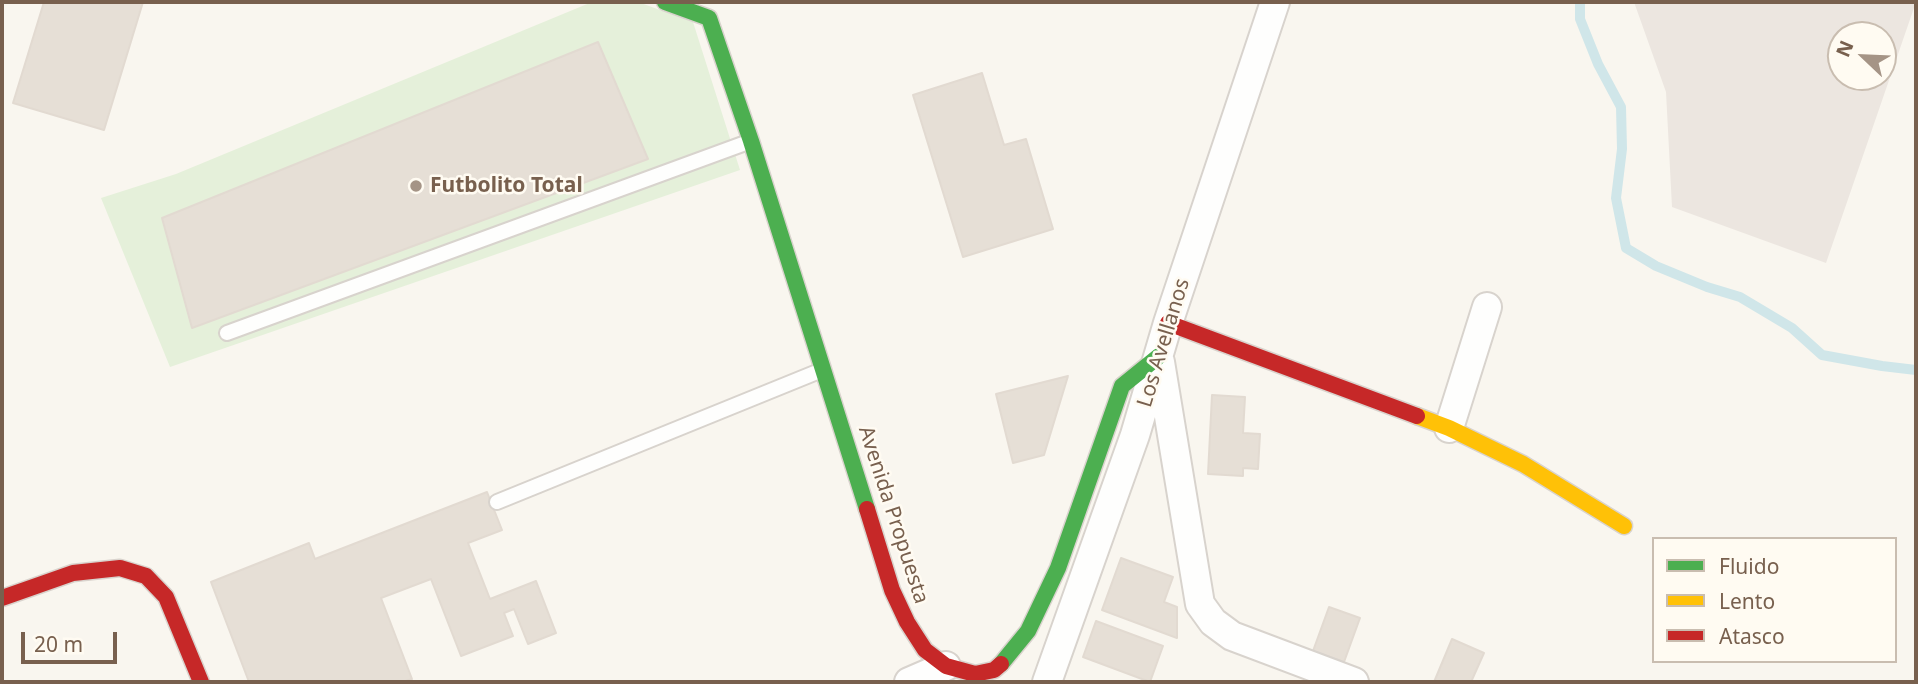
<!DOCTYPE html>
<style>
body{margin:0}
#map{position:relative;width:1918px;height:684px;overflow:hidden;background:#f9f6ef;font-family:"Noto Sans",sans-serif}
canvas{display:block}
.frame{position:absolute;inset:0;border:4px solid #78604e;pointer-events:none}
.legend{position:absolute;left:1652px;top:537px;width:245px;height:126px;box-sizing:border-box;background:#fffbf2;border:2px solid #c9bdb0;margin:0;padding:9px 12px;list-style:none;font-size:21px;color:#78604e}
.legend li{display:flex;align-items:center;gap:14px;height:35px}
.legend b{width:35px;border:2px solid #c9bdb0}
.north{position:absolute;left:1827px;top:21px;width:70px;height:70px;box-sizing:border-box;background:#fffbf2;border:2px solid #c9bdb0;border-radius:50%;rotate:293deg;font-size:19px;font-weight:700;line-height:28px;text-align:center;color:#78604e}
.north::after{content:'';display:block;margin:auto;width:24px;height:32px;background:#a59486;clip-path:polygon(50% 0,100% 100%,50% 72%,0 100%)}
.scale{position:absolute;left:21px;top:632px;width:96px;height:32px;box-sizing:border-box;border:4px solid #78604e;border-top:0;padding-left:9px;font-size:21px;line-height:24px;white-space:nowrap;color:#78604e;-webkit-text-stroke:5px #fffbf2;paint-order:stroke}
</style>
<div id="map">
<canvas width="1918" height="684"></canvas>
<div class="frame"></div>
<ul class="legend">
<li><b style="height:9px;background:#4caf50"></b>Fluido</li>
<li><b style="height:9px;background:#ffc107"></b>Lento</li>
<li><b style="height:9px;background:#c62828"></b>Atasco</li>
</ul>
<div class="north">N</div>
<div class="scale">20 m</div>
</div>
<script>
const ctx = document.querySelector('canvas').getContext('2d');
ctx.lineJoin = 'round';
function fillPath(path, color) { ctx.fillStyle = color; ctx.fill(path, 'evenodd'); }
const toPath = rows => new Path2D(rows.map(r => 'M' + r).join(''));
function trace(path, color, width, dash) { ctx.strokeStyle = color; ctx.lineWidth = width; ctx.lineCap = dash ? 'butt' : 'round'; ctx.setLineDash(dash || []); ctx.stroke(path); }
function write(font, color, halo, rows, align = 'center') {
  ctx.font = font + ' "Noto Sans",sans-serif'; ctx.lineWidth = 5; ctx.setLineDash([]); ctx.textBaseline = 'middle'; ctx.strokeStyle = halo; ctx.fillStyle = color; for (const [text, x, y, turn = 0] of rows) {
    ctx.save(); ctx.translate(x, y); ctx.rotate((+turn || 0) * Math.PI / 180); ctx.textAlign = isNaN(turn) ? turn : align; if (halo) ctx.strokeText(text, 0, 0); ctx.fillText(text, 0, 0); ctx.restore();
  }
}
const industrial = toPath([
 [1634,2,1916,2,1826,263,1672,207,1666,92],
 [1841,35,1883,35,1883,77,1841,77]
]);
const green = toPath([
 [592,2,638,2,693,22,740,170,170,367,101,198,176,174]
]);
const stream = toPath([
 [1580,2,1580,19,1598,64,1621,107,1622,149,1616,198,1626,248,1656,266,1707,287,1740,297,1792,328,1822,355,1882,366,1916,370]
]);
const building = toPath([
 [44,2,143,2,104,130,13,103,44,2],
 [598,42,648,159,192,328,162,218,598,42],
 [982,73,1004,145,1026,139,1053,229,963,257,913,95,982,73],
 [1068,376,1044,455,1013,463,996,394,1068,376],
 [1212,395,1245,397,1243,433,1260,434,1258,469,1243,468,1243,476,1208,474,1212,395],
 [487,492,502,530,468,543,490,599,536,581,556,633,528,644,514,609,504,613,513,636,461,656,431,579,381,598,412,679,402,682,249,682,211,582,309,543,315,559,487,492],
 [1121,558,1173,577,1164,602,1177,607,1177,638,1102,610,1121,558],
 [1329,607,1360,618,1344,662,1313,651,1329,607],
 [1096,621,1163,646,1150,682,1083,657,1096,621],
 [1452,639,1484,653,1471,682,1434,682,1452,639]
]);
const lane = toPath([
 [227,333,751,141],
 [497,502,822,370]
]);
const street = toPath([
 [1160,362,1200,604,1213,622,1232,636,1354,682],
 [1449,428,1487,307],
 [909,682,946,666],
 [1047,682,1135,435,1168,323,1275,2]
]);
const fast = toPath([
 [665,2,709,18,751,141,867,509],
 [1001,664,1028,631,1058,568,1122,386,1159,356]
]);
const slow = toPath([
 [1417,416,1449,428,1523,464,1624,526]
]);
const jam = toPath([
 [1168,323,1417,416],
 [867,509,892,590,907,622,925,650,946,666,975,674,994,670,1001,664],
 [2,598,73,573,120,568,146,576,166,597,201,682]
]);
const markers = [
 [416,186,7,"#a59486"]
];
const poiNames = [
 ["Futbolito Total",430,186]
];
const streetNames = [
 ["Los Avellanos",1164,343,-73],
 ["Avenida Propuesta",893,515,72]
];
fillPath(industrial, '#ece6e0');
fillPath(green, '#e5f0da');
trace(stream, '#d0e6e9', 10);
fillPath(building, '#e6dfd6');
trace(building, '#e2dad1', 2);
trace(lane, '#d8d3cd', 18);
trace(street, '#d8d3cd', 32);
trace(fast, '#d9d3cd', 19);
trace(slow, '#d9d3cd', 19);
trace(jam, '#d9d3cd', 19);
trace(lane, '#fefefd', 14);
trace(street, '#fefefd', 28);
trace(fast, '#4caf50', 16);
trace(slow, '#ffc107', 16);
trace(jam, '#c62828', 16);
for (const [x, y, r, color] of markers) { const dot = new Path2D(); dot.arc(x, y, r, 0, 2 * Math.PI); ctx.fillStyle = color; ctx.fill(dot); trace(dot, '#fffbf2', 2.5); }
write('bold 21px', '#78604e', '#fffbf2', poiNames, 'left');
write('21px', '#78604e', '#fffbf2', streetNames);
</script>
